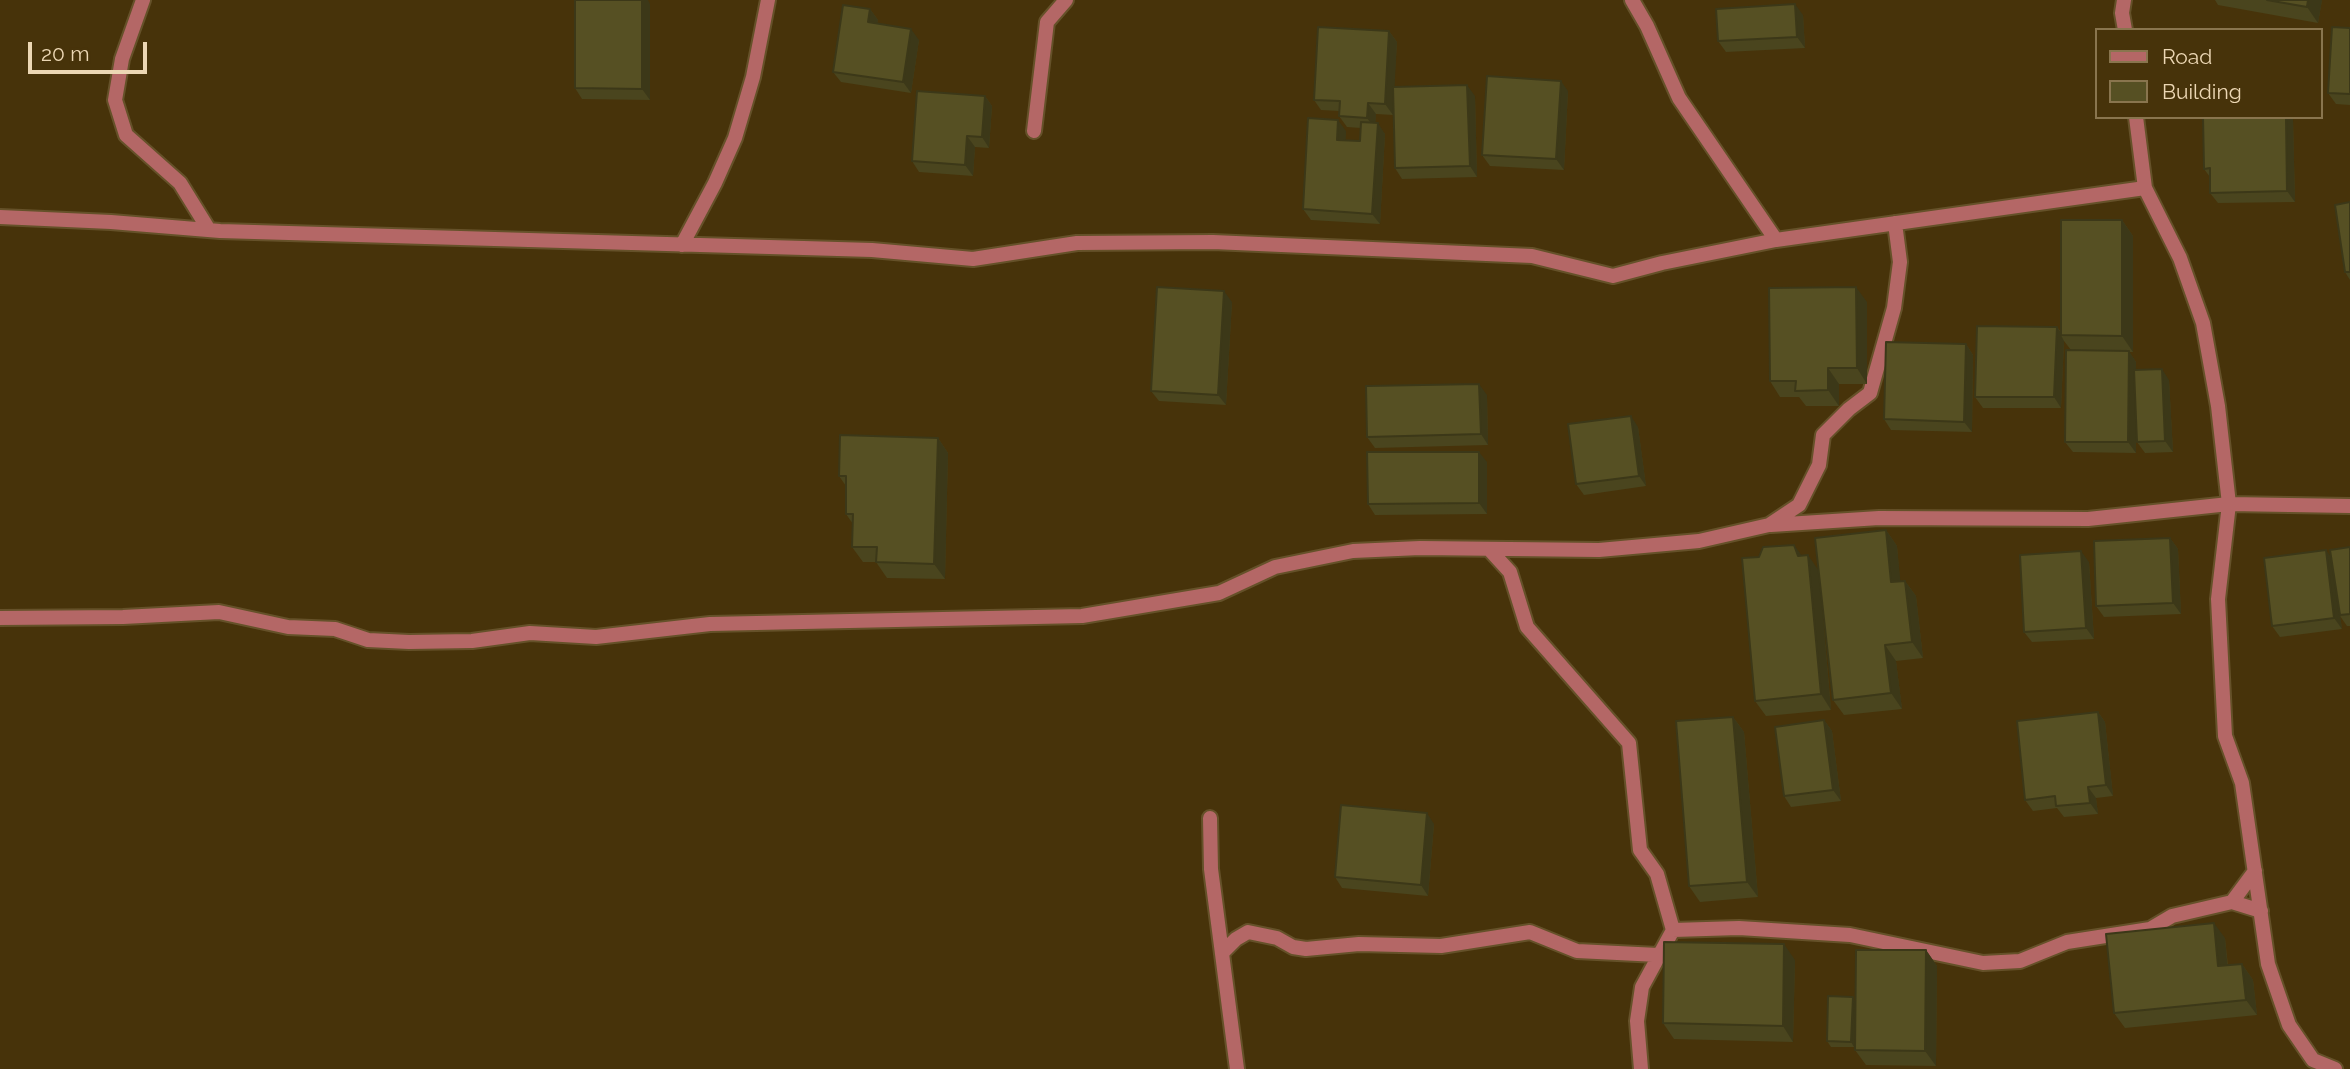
<!DOCTYPE html>
<style>
body{margin:0}
#map{position:relative;width:2350px;height:1069px;overflow:hidden;background:#47330a;font-family:Raleway,sans-serif}
canvas{display:block}
.legend{position:absolute;left:2095px;top:28px;width:228px;height:91px;box-sizing:border-box;background:#47330a;border:2px solid #89754e;margin:0;padding:9px 12px;list-style:none;font-size:21px;color:#ecd7b4}
.legend li{display:flex;align-items:center;gap:14px;height:35px}
.legend b{width:35px;border:2px solid #89754e}
.scale{position:absolute;left:28px;top:42px;width:119px;height:32px;box-sizing:border-box;border:4px solid #ecd7b4;border-top:0;padding-left:9px;font-size:21px;line-height:24px;white-space:nowrap;color:#ecd7b4;-webkit-text-stroke:5px #47330a;paint-order:stroke}
</style>
<div id="map">
<canvas width="2350" height="1069"></canvas>
<ul class="legend">
<li><b style="height:9px;background:#b46766"></b>Road</li>
<li><b style="height:19px;background:#565023"></b>Building</li>
</ul>
<div class="scale">20 m</div>
</div>
<script>
const ctx = document.querySelector('canvas').getContext('2d');
ctx.lineJoin = 'round';
const toPath = rows => new Path2D(rows.map(r => 'M' + r).join(''));
function trace(path, color, width, dash) { ctx.strokeStyle = color; ctx.lineWidth = width; ctx.lineCap = dash ? 'butt' : 'round'; ctx.setLineDash(dash || []); ctx.stroke(path); }
function fillPath(path, color) { ctx.fillStyle = color; ctx.fill(path, 'evenodd'); }
const street = toPath([
 [143,0,122,59,115,100,126,135,180,183,209,230],
 [1632,0,1647,26,1679,98,1776,240],
 [2124,0,2122,13,2125,30],
 [2136,117,2145,188,2180,258,2203,323,2218,406,2229,504,2218,599,2225,736,2242,783,2268,964,2289,1025,2313,1060,2335,1069],
 [1034,131,1047,22,1066,0],
 [0,217,111,222,220,231,872,250,973,259,1077,243,1213,242,1532,256,1613,276,1662,263,1776,240,2145,188],
 [682,245,715,183,735,138,753,77,768,0],
 [1771,525,1879,518,2088,519,2229,504,2350,506],
 [1489,549,1510,572,1527,627,1629,743,1640,850,1657,874,1673,930,1642,987,1637,1021,1641,1069],
 [0,618,123,617,219,612,288,627,335,629,368,640,409,642,472,641,530,633,596,637,710,624,1082,616,1219,593,1275,567,1353,551,1420,548,1599,550,1699,541,1769,525,1799,505,1819,465,1823,435,1849,409,1870,393,1894,308,1900,262,1895,223],
 [1210,818,1211,869,1237,1069],
 [2232,902,2255,871],
 [1673,930,1739,928,1850,935,1983,963,2020,961,2067,942,2150,929,2172,916,2232,902,2261,911],
 [1222,953,1236,939,1248,932,1277,938,1293,947,1306,949,1359,944,1441,946,1530,932,1577,951,1658,955]
]);
const wall = toPath([
 [2215,0,2322,0,2318,23,2218,5],
 [650,4,650,100,582,99,575,88],
 [870,9,878,20,877,24,919,40,911,93,841,82,833,72],
 [1803,15,1805,48,1726,52,1718,41],
 [2350,28,2350,105,2336,104,2328,93],
 [1389,31,1397,42,1394,87,1475,96,1477,177,1402,179,1395,168,1393,106,1393,115,1376,114,1375,123,1385,134,1380,224,1311,220,1303,209,1346,131,1345,140,1360,141,1361,128,1347,127,1339,116,1339,111,1321,110,1314,100],
 [1568,91,1564,170,1490,166,1482,155],
 [985,96,992,106,989,148,975,147,973,176,919,172,912,161],
 [2293,119,2295,202,2218,203,2210,193,2210,177,2204,169],
 [2350,202,2350,280,2345,272],
 [2122,220,2133,236,2133,352,2129,352,2136,362,2136,370,2169,380,2173,452,2145,453,2137,442,2136,410,2136,453,2073,452,2065,442,2071,350,2064,341,2061,408,1983,408,1975,397,2057,327,2061,332],
 [1232,302,1226,405,1159,401,1151,391],
 [1867,302,1867,384,1839,384,1839,406,1806,406,1799,397,1780,397,1770,381],
 [1966,344,1973,355,1972,432,1891,430,1884,419],
 [1487,395,1488,445,1375,448,1367,437],
 [1638,427,1646,486,1584,495,1576,484],
 [938,438,948,453,945,579,887,578,876,562,863,562,852,547,853,524,846,514,846,486,839,476],
 [1487,462,1487,514,1375,515,1368,504],
 [1886,530,1897,546,1900,581,1905,581,1916,596,1923,658,1896,661,1902,709,1844,715,1833,700,1820,581,1831,710,1766,716,1755,701,1802,556,1818,570],
 [2170,538,2178,549,2181,614,2104,617,2096,606],
 [2350,547,2350,626,2347,626,2340,616,2342,629,2280,637,2272,626,2326,550,2331,558],
 [2089,562,2094,639,2032,642,2024,632],
 [2098,712,2105,722,2113,796,2096,798,2098,814,2064,817,2057,808,2033,811,2025,800],
 [1733,717,1744,732,1758,897,1700,902,1689,886],
 [1824,720,1832,731,1841,801,1791,807,1784,796],
 [1434,824,1428,896,1342,888,1335,877],
 [2225,938,2228,966,2242,964,2253,980,2257,1015,2125,1028,2114,1013],
 [1926,950,1937,966,1936,1066,1866,1065,1855,1050,1855,1031,1854,1047,1831,1047,1827,1041,1856,1001],
 [1795,960,1793,1042,1674,1039,1663,1023]
]);
const shadedWall = toPath([
 [642,0,648,0,650,4,650,100,642,89],
 [2308,0,2322,0,2318,23,2307,7],
 [1795,4,1803,15,1805,48,1797,37],
 [870,9,878,20,875,33,868,22],
 [911,29,919,40,911,93,903,82],
 [1389,31,1397,42,1393,115,1385,104],
 [1561,81,1568,91,1564,170,1556,159],
 [1467,85,1475,96,1477,177,1470,166],
 [985,96,992,106,989,148,982,137],
 [1368,103,1376,114,1375,129,1367,118],
 [2286,117,2292,117,2293,119,2295,202,2287,191],
 [1338,120,1346,131,1345,151,1337,140],
 [1378,123,1385,134,1380,224,1372,214],
 [967,136,975,147,973,176,965,165],
 [2122,220,2133,236,2133,352,2122,336],
 [1856,287,1867,302,1867,384,1857,368],
 [1224,291,1232,302,1226,405,1218,395],
 [2057,327,2063,336,2061,335,2064,341,2061,408,2054,397],
 [1966,344,1973,355,1972,432,1964,422],
 [2129,351,2136,362,2136,453,2128,442],
 [1828,368,1839,384,1839,406,1828,390],
 [2162,369,2169,380,2173,452,2165,441],
 [1479,384,1487,395,1488,445,1481,434],
 [1631,416,1638,427,1646,486,1639,476],
 [938,438,948,453,945,579,934,564],
 [1479,452,1487,462,1487,514,1479,503],
 [1886,530,1897,546,1902,598,1891,582],
 [2170,538,2178,549,2181,614,2173,603],
 [1794,545,1805,560,1798,556],
 [2326,550,2333,560,2342,629,2334,618],
 [2081,551,2089,562,2094,639,2086,628],
 [1808,555,1819,571,1831,710,1821,694],
 [1905,581,1916,596,1923,658,1912,642],
 [1885,645,1896,661,1902,709,1891,693],
 [2098,712,2105,722,2113,796,2106,785],
 [1733,717,1744,732,1758,897,1747,882],
 [1824,720,1832,731,1841,801,1833,790],
 [2088,787,2096,798,2098,814,2090,803],
 [1427,813,1434,824,1428,896,1421,885],
 [2214,923,2225,938,2229,982,2218,966],
 [1784,944,1795,960,1793,1042,1783,1026],
 [1926,950,1937,966,1936,1066,1925,1051],
 [2242,964,2253,980,2257,1015,2246,1000],
 [1853,997,1856,1003,1854,1047,1851,1042]
]);
const building = toPath([
 [575,0,642,0,642,89,575,88,575,0],
 [2267,0,2308,0,2307,7,2267,0],
 [1795,4,1797,37,1718,41,1716,9,1795,4],
 [843,5,870,9,868,22,911,29,903,82,833,72,843,5],
 [1318,27,1389,31,1385,104,1368,103,1367,118,1339,116,1340,101,1314,100,1318,27],
 [2332,27,2350,28,2350,94,2328,93,2332,27],
 [1487,76,1561,81,1556,159,1482,155,1487,76],
 [1467,85,1470,166,1395,168,1393,87,1467,85],
 [917,91,985,96,982,137,967,136,965,165,912,161,917,91],
 [2203,117,2286,117,2287,191,2210,193,2210,168,2204,169,2203,117],
 [1308,118,1338,120,1337,140,1360,141,1361,122,1378,123,1372,214,1303,209,1308,118],
 [2350,202,2350,272,2345,272,2335,205,2350,202],
 [2061,220,2122,220,2122,336,2061,335,2061,220],
 [1157,287,1224,291,1218,395,1151,391,1157,287],
 [1856,287,1857,368,1828,368,1828,390,1795,391,1796,381,1770,381,1769,288,1856,287],
 [1977,326,2057,327,2054,397,1975,397,1977,326],
 [1886,342,1966,344,1964,422,1884,419,1886,342],
 [2066,350,2129,351,2128,442,2065,442,2066,350],
 [2162,369,2165,441,2137,442,2134,370,2162,369],
 [1479,384,1481,434,1367,437,1366,386,1479,384],
 [1631,416,1639,476,1576,484,1568,424,1631,416],
 [840,435,938,438,934,564,876,562,877,547,852,547,853,514,846,514,846,476,839,476,840,435],
 [1367,452,1479,452,1479,503,1368,504,1367,452],
 [1886,530,1891,582,1905,581,1912,642,1885,645,1891,693,1833,700,1815,538,1886,530],
 [2170,538,2173,603,2096,606,2094,541,2170,538],
 [1794,545,1798,556,1808,555,1821,694,1755,701,1742,558,1759,557,1763,547,1794,545],
 [2350,547,2350,614,2340,615,2330,550,2350,547],
 [2326,550,2334,618,2272,626,2264,558,2326,550],
 [2081,551,2086,628,2024,632,2020,555,2081,551],
 [2098,712,2106,785,2088,787,2090,803,2056,806,2055,796,2025,800,2017,721,2098,712],
 [1733,717,1747,882,1689,886,1676,721,1733,717],
 [1824,720,1833,790,1784,796,1775,727,1824,720],
 [1341,805,1427,813,1421,885,1335,877,1341,805],
 [2214,923,2218,966,2242,964,2246,1000,2114,1013,2106,934,2214,923],
 [1664,942,1784,944,1783,1026,1663,1023,1664,942],
 [1856,950,1926,950,1925,1051,1855,1050,1856,950],
 [1828,996,1853,997,1851,1042,1827,1041,1828,996]
]);
trace(street, '#655129', 18);
trace(street, '#b46766', 14);
fillPath(wall, '#4a451e');
fillPath(shadedWall, '#3c3818');
fillPath(building, '#565023');
trace(building, '#3c3818', 2);
</script>
